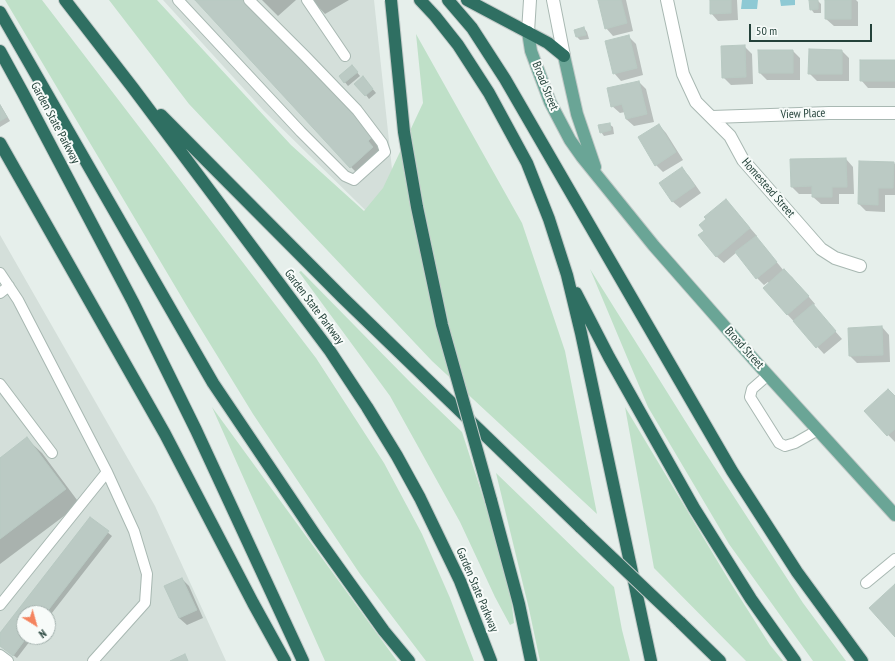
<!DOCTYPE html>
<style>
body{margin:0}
#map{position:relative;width:895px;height:661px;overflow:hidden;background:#e6efeb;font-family:"PT Sans Narrow",sans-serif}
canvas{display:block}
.north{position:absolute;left:16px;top:605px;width:40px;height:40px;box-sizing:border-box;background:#f7fbf9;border:1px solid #a3b1ad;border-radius:50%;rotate:143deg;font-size:11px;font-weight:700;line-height:16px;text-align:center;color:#24423a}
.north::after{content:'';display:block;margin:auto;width:14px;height:18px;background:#f4845f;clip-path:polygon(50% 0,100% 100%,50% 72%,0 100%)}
.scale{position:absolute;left:749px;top:24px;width:123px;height:18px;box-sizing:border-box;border:2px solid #24423a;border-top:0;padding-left:5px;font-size:12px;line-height:14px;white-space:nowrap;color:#24423a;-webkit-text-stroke:3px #f7fbf9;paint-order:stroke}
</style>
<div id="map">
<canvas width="895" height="661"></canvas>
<div class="north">N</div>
<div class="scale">50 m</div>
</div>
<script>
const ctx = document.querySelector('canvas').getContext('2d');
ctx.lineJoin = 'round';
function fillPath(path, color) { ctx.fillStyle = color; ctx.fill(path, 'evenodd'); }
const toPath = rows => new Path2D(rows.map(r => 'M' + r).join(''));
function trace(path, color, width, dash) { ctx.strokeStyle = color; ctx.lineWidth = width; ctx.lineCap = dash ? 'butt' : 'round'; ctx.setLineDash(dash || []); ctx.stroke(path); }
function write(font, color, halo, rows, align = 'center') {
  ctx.font = font + ' "PT Sans Narrow",sans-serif'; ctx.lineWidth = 4; ctx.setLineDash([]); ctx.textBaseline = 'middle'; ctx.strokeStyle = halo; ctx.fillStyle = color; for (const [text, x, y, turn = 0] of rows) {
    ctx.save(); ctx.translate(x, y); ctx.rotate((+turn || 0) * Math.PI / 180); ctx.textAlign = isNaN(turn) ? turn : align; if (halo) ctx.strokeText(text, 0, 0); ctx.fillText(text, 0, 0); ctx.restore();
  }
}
const built = toPath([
 [163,0,374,0,394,188,404,248,264,111],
 [0,235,155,506,226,661,0,661],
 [24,613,48,613,48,637,24,637]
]);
const green = toPath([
 [5,0,42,0,316,358,384,463,422,534,450,598,474,661,426,661,360,574,253,414,188,308],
 [109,0,157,0,291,145,364,211,383,188,423,103,416,34,522,223,565,351,597,514,432,361,189,104],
 [590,269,699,443,803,603,846,661,813,661,729,544,648,407],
 [301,271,412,384,462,432,490,519,511,597,514,623,510,625,495,597,460,522,390,396,299,272],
 [212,407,397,661,325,661],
 [625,407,730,582,770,645,783,661,746,661,654,568],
 [496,473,614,587,622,630,630,661,540,661,529,609]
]);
const water = toPath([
 [742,0,758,0,757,9,741,9],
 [780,0,795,0,795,5,781,6]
]);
const shadow = toPath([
 [196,0,384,147,362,178,351,167],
 [262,0,296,0,278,16],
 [312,0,349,0,325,14],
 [599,0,626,0,633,31,613,36,606,28],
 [711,0,737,0,738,20,718,21,711,13],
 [826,0,856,0,858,2,858,26,834,26,826,19],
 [818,1,821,4,821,13,814,13,811,9],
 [584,28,587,32,589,39,580,40,577,37,575,30],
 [628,36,636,44,643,75,621,81,614,73],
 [744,46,752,54,753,84,731,85,723,77],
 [793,51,800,58,800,80,767,80,760,73],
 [842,51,849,58,849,81,817,81,809,73],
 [895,61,895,88,868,88,861,80],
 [355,70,360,76,348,86,340,76],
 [366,81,376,93,369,99,366,95],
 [639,82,646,89,654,122,634,126,626,119,625,112,620,113,612,106],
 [0,104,10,121,0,127],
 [609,124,613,127,614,134,604,136,601,132],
 [659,125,666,133,683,160,663,172,656,165],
 [846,159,853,167,854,194,839,194,839,204,821,204,813,197,813,194,799,194,792,187],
 [893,162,895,164,895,195,885,195,885,212,866,211,859,204],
 [682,169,689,176,701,193,680,208,672,201],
 [726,200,757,236,756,237,784,271,792,277,815,304,813,306,842,339,824,354,787,314,768,282,764,285,757,278,737,252,724,263,716,256,705,231],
 [882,327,889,335,890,362,857,363,850,356],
 [895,397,895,442,865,411],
 [27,439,42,453,80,504,0,564,0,459],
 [90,518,112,536,48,618,48,613,24,613,24,637,33,637,17,658,0,645,0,634],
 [182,579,189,586,203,618,187,625,179,618,166,586]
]);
const building = toPath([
 [195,0,249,0,374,135,368,141,373,147,350,168,195,0],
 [598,0,621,0,627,23,605,29,598,0],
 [710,0,731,0,731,13,710,14,710,0],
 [809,0,818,0,818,9,810,10,809,0],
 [825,0,851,0,851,19,825,19,825,0],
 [584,27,586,35,576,37,574,30,584,27],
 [629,35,637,68,613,74,605,41,629,35],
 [745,45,746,77,722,78,721,46,745,45],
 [809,49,842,50,842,74,808,74,809,49],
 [758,50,793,50,793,73,759,73,758,50],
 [860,60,895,60,895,81,860,81,860,60],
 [352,65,358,72,344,83,339,76,352,65],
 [363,76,373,89,365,96,354,84,363,76],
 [639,81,647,114,626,119,622,104,611,107,607,88,639,81],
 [0,105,7,117,0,121,0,105],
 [610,123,611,130,600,133,598,125,610,123],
 [659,124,676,152,655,166,638,137,659,124],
 [846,158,847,187,832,187,832,197,812,197,812,186,791,187,790,159,846,158],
 [859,161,894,162,893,188,878,188,878,205,858,204,859,161],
 [682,167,695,186,672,202,659,183,682,167],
 [726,199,750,228,716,257,698,235,704,231,699,225,706,219,704,217,726,199],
 [756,236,777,262,756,279,735,252,756,236],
 [784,269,809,296,787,315,763,288,784,269],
 [813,304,836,331,816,348,793,321,813,304],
 [882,326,883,355,849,356,848,328,882,326],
 [888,389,895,396,895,429,887,436,864,411,888,389],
 [27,437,66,489,0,539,0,458,27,437],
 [90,517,109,531,46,613,24,613,24,637,27,637,13,656,0,646,0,633,90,517],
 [182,578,197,610,179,618,164,586,182,578],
 [895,584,895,637,869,608,895,584],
 [185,654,188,661,170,661,185,654]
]);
const service = toPath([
 [178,0,301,132,345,176,354,180,385,152,382,143,357,110,306,57,249,0],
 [307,0,345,56],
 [0,273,18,300,107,472,0,605],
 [0,293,9,286],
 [768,375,752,389,750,397,779,443,785,446,795,443,818,430],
 [0,384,52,453],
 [866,583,895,559],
 [0,655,8,661],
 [93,661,145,603,147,574,134,531,107,472]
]);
const minor = toPath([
 [667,0,683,74,696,102,730,136,743,160,821,249,835,258,860,266],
 [712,117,829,113,895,113]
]);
const tertiary = toPath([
 [553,0,564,56],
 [528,32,530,0]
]);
const primary = toPath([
 [528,32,531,51,550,102,570,140,582,157,654,246,755,361,895,515],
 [564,56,577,114,595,167]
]);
const motorway = toPath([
 [65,0,133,88,330,351,367,407,397,456,420,498,460,581,491,661],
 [420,0,435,16,458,45,489,93,527,163,549,219,567,275,581,333,651,661],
 [448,0,472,28,505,79,732,471,797,572,862,661],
 [467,0,548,43,564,56],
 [0,12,213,383,316,536,384,631,409,661],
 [0,51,23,93,133,302,196,430,303,661],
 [161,115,342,297,581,528],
 [0,143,165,434,253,603,285,661],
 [576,293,609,357,694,508,751,599,795,661],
 [491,500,519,604,531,661],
 [680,622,720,661]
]);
const motorwayBridge = toPath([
 [391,0,404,132,417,207,442,325,491,500],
 [581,528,680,622]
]);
const streetNames = [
 ["Broad Street",545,86,68],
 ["View Place",803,114,-2],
 ["Garden State Parkway",55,123,62],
 ["Homestead Street",768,188,49],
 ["Garden State Parkway",314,307,53],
 ["Broad Street",744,348,48],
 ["Garden State Parkway",477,590,67]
];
fillPath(built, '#d4dfda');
fillPath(green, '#bfe0c8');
fillPath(water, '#8ec9d4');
fillPath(shadow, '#0003');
fillPath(building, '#bbcac4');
trace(building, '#b8c9c2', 1);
trace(service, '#a8b8b2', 12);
trace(minor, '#a8b8b2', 14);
trace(tertiary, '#a8b8b2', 14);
trace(primary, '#c2cac8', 14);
trace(motorway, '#c2cac8', 14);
trace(service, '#fff', 10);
trace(minor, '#fff', 12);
trace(tertiary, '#fff', 12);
trace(primary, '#6aa596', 12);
trace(motorway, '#2f6f62', 12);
trace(motorwayBridge, '#c2cac8', 14, []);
trace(motorwayBridge, '#2f6f62', 12);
write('12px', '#24423a', '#f7fbf9', streetNames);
</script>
